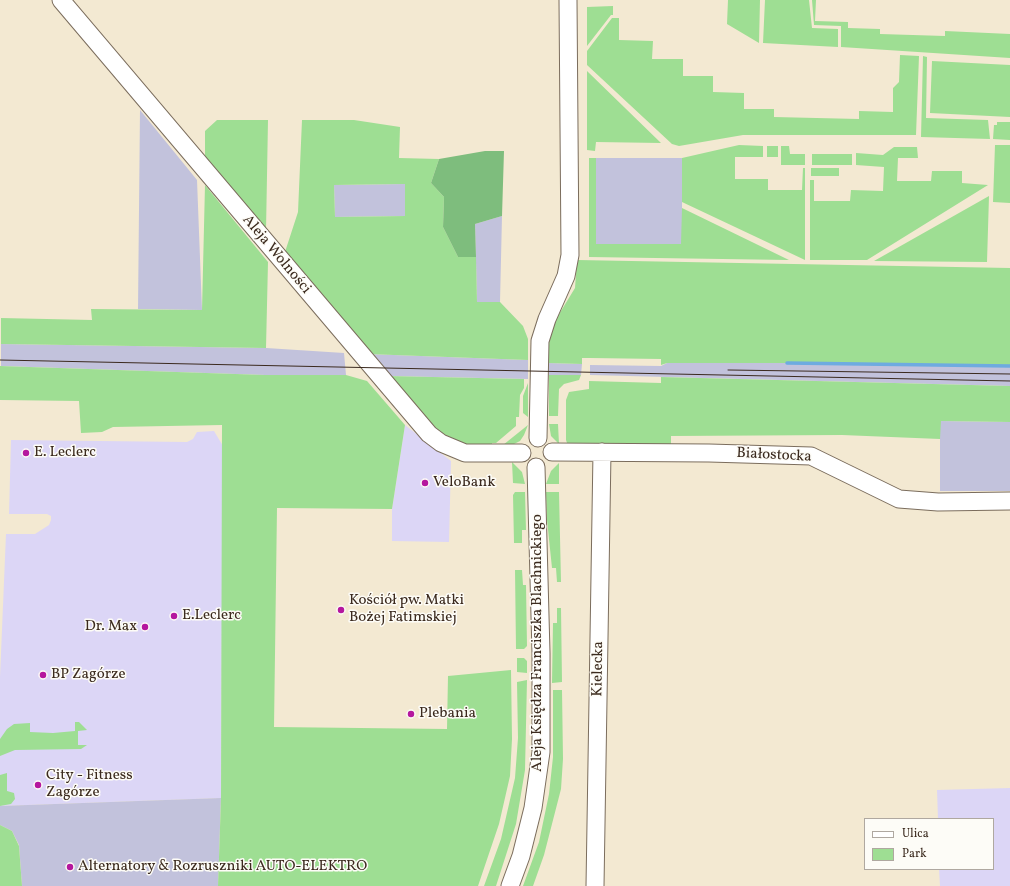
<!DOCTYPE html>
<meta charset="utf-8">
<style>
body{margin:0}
#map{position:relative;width:1010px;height:886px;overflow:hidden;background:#f3e9d2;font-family:Vollkorn,serif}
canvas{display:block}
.legend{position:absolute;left:864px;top:818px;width:130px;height:52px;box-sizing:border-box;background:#fdfcf7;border:1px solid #afa8a0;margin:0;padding:5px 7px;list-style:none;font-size:12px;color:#3b2a1e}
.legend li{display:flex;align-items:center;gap:8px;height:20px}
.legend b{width:20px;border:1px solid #afa8a0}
</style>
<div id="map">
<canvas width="1010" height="886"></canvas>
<ul class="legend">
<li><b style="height:5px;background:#fff"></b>Ulica</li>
<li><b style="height:11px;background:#9ede93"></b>Park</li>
</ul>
</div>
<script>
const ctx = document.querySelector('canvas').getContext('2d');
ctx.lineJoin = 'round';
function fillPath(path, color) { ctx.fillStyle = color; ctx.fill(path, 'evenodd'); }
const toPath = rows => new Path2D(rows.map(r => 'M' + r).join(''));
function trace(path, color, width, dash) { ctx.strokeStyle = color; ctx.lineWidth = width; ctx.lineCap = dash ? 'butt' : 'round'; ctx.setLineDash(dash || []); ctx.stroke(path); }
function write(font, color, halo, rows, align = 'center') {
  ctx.font = font + ' Vollkorn,serif'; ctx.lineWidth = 3; ctx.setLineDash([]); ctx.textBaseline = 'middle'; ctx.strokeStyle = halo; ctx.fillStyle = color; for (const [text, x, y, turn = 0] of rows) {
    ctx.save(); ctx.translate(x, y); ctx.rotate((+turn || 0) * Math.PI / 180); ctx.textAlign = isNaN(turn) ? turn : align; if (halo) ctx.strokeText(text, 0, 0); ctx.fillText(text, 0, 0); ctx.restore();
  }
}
const built = toPath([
 [405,425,451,461,449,542,392,541,392,509],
 [214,431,223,446,221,798,0,806,0,677,6,534,35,534,49,525,51,520,51,516,47,514,9,514,11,440,187,442,193,439,197,432],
 [1010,788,1010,886,940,886,939,869,993,869,993,819,938,819,937,790]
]);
const industrial = toPath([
 [140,110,197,180,202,310,138,309],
 [596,158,682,158,682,244,596,244],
 [405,184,406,216,335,217,334,185],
 [502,216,500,302,477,302,475,224],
 [1,344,266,348,344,353,346,375,265,375,1,366],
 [367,354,528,360,528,379,387,376],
 [548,363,582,364,581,375,549,375],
 [667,363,784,363,1010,367,1010,386,590,375,590,365,661,366],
 [940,421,1010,422,1010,491,940,491],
 [221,798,218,886,22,886,19,845,12,831,0,825,0,806]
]);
const green = toPath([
 [728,0,760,0,759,43,727,24],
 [765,0,809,0,812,28,838,29,838,47,763,43],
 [812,0,816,0,815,21,848,22,848,28,880,29,880,34,945,36,945,31,1010,34,1010,58,841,47,841,26,814,25],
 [613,6,613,15,611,15,587,46,587,7],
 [612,18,619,18,619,40,653,41,652,59,683,59,683,76,713,76,713,92,744,93,744,109,774,109,774,117,859,119,859,111,893,112,893,88,899,82,900,55,919,56,916,135,743,135,679,146,672,144,587,65,587,51],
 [923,56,927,57,926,118,988,120,990,139,921,137],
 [932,61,1010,65,1010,117,930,113],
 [587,71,661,143,596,142,595,151,587,150],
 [217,120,268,120,266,231,205,159,205,131],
 [302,120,354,120,400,127,399,158,439,159,431,183,444,197,443,227,458,257,476,257,477,302,500,302,523,326,528,339,528,360,367,354,285,252,298,212],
 [405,184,405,216,335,217,334,185],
 [997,122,1010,122,1010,140,993,139,994,125,997,125],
 [739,145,763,146,763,157,735,157,735,179,768,179,768,190,802,190,803,168,805,168,805,260,682,202,682,158],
 [995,145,1010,145,1010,203,993,202],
 [767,146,778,146,778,157,767,157],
 [781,146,789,146,790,154,805,154,805,165,781,165],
 [894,147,917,147,918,158,898,158,897,181,931,181,932,171,962,171,962,183,988,185,867,260,810,260,810,180,814,180,814,201,850,201,851,190,883,191,884,167,856,165,856,153,883,155],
 [812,154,852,154,852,165,812,165],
 [589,158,596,158,596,244,681,244,682,208,789,260,589,257],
 [811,168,839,168,839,176,811,176],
 [205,185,268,262,266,348,1,344,1,318,92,320,91,309,202,310],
 [989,196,987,262,874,261],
 [577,260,1010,268,1010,367,784,363,667,363,661,365,661,359,590,358,582,358,582,364,548,363,550,329,575,288],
 [0,366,265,375,346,375,367,381,405,425,392,509,277,508,274,727,447,729,448,676,511,670,512,739,510,776,499,824,478,886,218,886,221,798,222,425,113,427,102,432,81,433,79,401,0,400],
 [549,375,581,375,579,380,564,384,559,389,558,416,549,416],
 [387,376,524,379,524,388,520,395,519,417,516,417,516,426,496,443,492,443,492,447,464,447,438,434],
 [661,377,1010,386,1010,422,941,421,940,439,842,435,671,436,671,448,568,446,566,440,566,400,569,392,589,389,589,381,661,383],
 [528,383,528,417,523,413,523,396],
 [549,424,558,424,559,444,551,436],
 [528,425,524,435,520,441,512,445,503,445],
 [512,462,522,472,525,484,513,483],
 [559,463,559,484,546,484,551,471],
 [515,492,525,492,526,530,522,530,522,543,514,543,513,495],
 [546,492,559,492,561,582,557,582,556,568,552,568,547,520],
 [515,570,522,570,523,585,526,585,527,646,524,649,516,649],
 [557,608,561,608,562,682,552,683,553,623,557,623],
 [517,658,524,658,527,661,527,673,517,672],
 [527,680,525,770,516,824,496,886,484,886,501,839,515,778,518,738,517,682],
 [553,690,562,690,563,759,561,789,544,855,533,886,523,886,539,842,549,794,553,757],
 [75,722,79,722,87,730,78,731,78,745,87,745,81,749,15,750,0,756,0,739,7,729,14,724,30,723,30,732,53,733,75,731],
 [7,773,7,791,14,793,15,799,11,804,0,806,0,775],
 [0,825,12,831,19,846,22,886,0,886]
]);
const forest = toPath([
 [485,151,504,151,502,216,475,224,476,257,458,257,443,227,444,197,431,183,439,159]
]);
const stream = toPath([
 [787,363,1010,366]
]);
const minor = toPath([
 [61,0,429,434,441,443,465,453,522,453],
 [538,438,540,341,547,319,566,276,570,255,568,0],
 [552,452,709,453,811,456,899,499,938,502,1010,501],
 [510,886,521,856,533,808,541,752,541,653,536,467],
 [595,886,602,452]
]);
const tram = toPath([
 [0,360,1010,381],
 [728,370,1010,374]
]);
const markers = [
 [26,453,4,"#b5179e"],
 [425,483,4,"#b5179e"],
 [341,610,4,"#b5179e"],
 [174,616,4,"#b5179e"],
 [145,627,4,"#b5179e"],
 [43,675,4,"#b5179e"],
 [411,714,4,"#b5179e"],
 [38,785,4,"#b5179e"],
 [70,867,4,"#b5179e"]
];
const streetNames = [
 ["Aleja Wolności",276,255,50],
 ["Białostocka",774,456,3],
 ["Aleja Księdza Franciszka Blachnickiego",538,643,-90],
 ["Kielecka",599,669,-89]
];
const poiNames = [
 ["E. Leclerc",34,453],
 ["VeloBank",433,483],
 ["Kościół pw. Matki",349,601],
 ["Bożej Fatimskiej",349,618],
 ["E.Leclerc",182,616],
 ["Dr. Max",137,627,"right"],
 ["BP Zagórze",51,675],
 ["Plebania",419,714],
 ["City - Fitness",46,776],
 ["Zagórze",46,793],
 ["Alternatory & Rozruszniki AUTO-ELEKTRO",78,867]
];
fillPath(built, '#dcd6f6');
fillPath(industrial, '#c2c2dc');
fillPath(green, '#9ede93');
fillPath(forest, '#7ebd7d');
trace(stream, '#6eabe0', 3.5);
trace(minor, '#7b6d5d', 19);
trace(minor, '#fff', 17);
trace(tram, '#3b2a1e', 1);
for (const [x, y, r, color] of markers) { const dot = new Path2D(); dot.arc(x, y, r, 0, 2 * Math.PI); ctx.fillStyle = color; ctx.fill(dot); trace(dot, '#fdfcf7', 1.5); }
write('15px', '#3b2a1e', '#fdfcf7', streetNames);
write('15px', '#3b2a1e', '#fdfcf7', poiNames, 'left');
</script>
